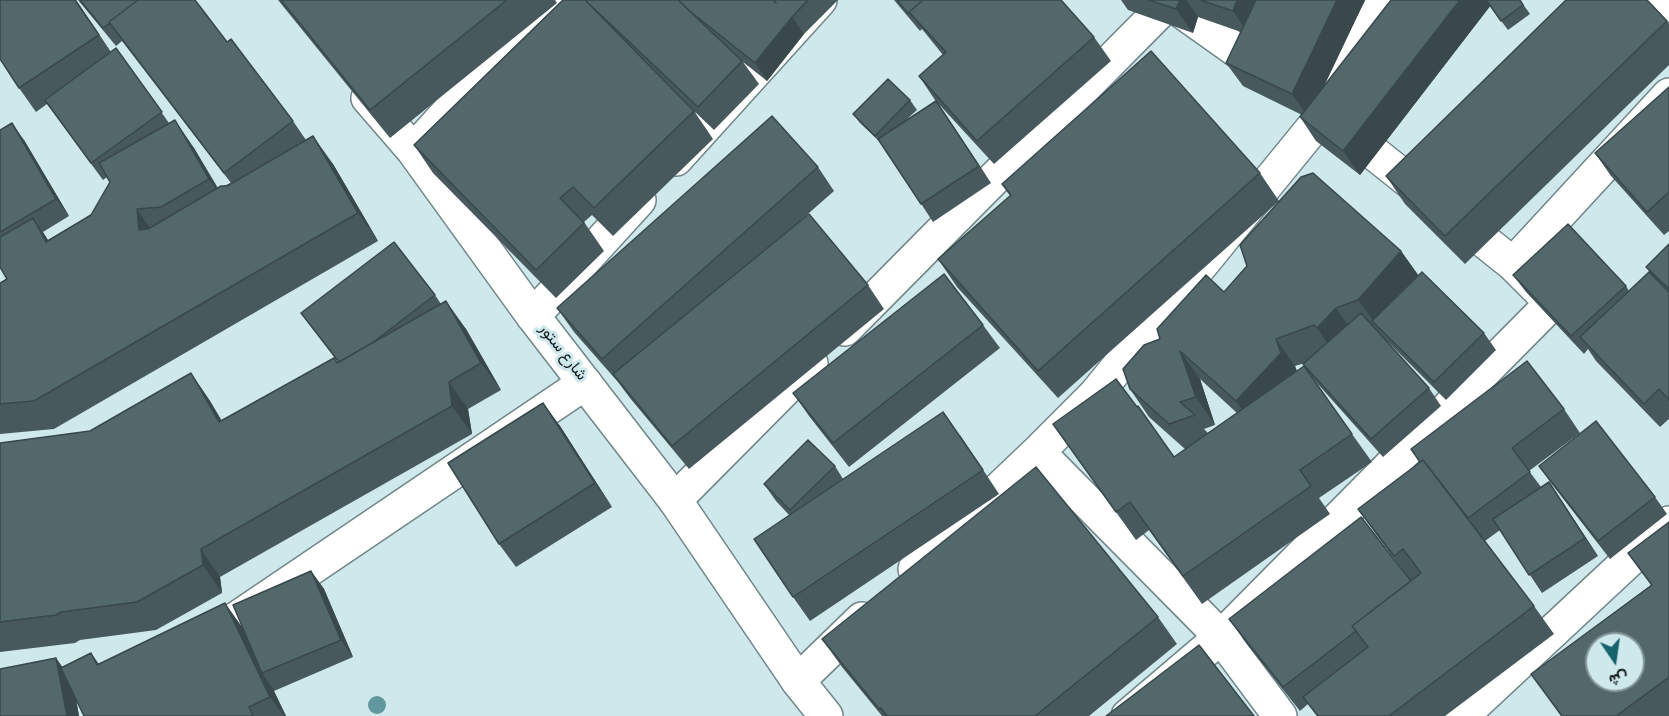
<!DOCTYPE html>
<meta charset="utf-8">
<style>
body{margin:0}
#map{position:relative;width:1669px;height:716px;overflow:hidden;background:#cfe8eb;font-family:Overpass,Vazirmatn,sans-serif}
canvas{display:block}
.north{position:absolute;left:1585px;top:632px;width:60px;height:60px;box-sizing:border-box;background:#cfe8eb;border:2px solid #849799;border-radius:50%;rotate:167deg;font-size:16px;font-weight:700;line-height:24px;text-align:center;color:#141d1e}
.north::after{content:'';display:block;margin:auto;width:21px;height:27px;background:#15636c;clip-path:polygon(50% 0,100% 100%,50% 72%,0 100%)}
</style>
<div id="map">
<canvas width="1669" height="716"></canvas>
<div class="north">ش</div>
</div>
<script>
const ctx = document.querySelector('canvas').getContext('2d');
ctx.lineJoin = 'round';
const toPath = rows => new Path2D(rows.map(r => 'M' + r).join(''));
function trace(path, color, width, dash) { ctx.strokeStyle = color; ctx.lineWidth = width; ctx.lineCap = dash ? 'butt' : 'round'; ctx.setLineDash(dash || []); ctx.stroke(path); }
function fillPath(path, color) { ctx.fillStyle = color; ctx.fill(path, 'evenodd'); }
function write(font, color, halo, rows, align = 'center') {
  ctx.font = font + ' Overpass,Vazirmatn,sans-serif'; ctx.lineWidth = 6; ctx.setLineDash([]); ctx.textBaseline = 'middle'; ctx.strokeStyle = halo; ctx.fillStyle = color; for (const [text, x, y, turn = 0] of rows) {
    ctx.save(); ctx.translate(x, y); ctx.rotate((+turn || 0) * Math.PI / 180); ctx.textAlign = isNaN(turn) ? turn : align; if (halo) ctx.strokeText(text, 0, 0); ctx.fillText(text, 0, 0); ctx.restore();
  }
}
const street = toPath([
 [1166,0,1270,74],
 [1664,0,1669,5],
 [1340,126,1513,264,1551,302],
 [421,142,550,0],
 [676,159,820,0],
 [1513,264,1669,95],
 [533,316,639,200],
 [845,329,1169,2],
 [1038,452,1221,637,1280,716],
 [675,500,811,363],
 [915,569,1038,452,1095,395,1324,114,1384,0],
 [199,644,585,383],
 [798,681,862,619],
 [1128,716,1221,637,1552,303],
 [1462,716,1669,523]
]);
const secondary = toPath([
 [368,98,413,150,533,316,675,500,798,681,826,716]
]);
const trees = [
 [377,705]
];
const wall = toPath([
 [1,0,76,0,111,52,116,48,169,123,194,148,218,188,231,183,122,41,116,46,78,0,195,0,227,42,293,121,306,140,333,164,378,241,54,429,0,434,0,283,7,279,0,267,0,130,24,140,69,216,43,232,48,240,91,215,110,182,107,177,103,180,47,104,36,112,19,88],
 [278,0,555,0,557,3,390,138],
 [563,0,838,0,804,34,767,81,743,62,759,84,714,130,694,111,713,139,613,236,592,215,584,222,604,251,556,298,433,173,414,145],
 [894,0,1061,0,1094,37,1111,61,994,164,935,100,919,76,943,55,922,29,920,31],
 [1121,0,1365,0,1323,87,1487,1,1520,0,1530,14,1508,30,1490,6,1360,175,1316,141,1300,117,1302,115,1243,86,1226,63,1241,32,1198,17,1193,33,1128,10],
 [1667,21,1669,24,1669,65,1465,264,1405,204,1386,176],
 [1669,87,1669,231,1664,235,1611,176,1595,153],
 [910,100,917,110,907,119,936,101,991,183,933,222,882,144,860,123,853,114],
 [818,167,834,191,792,228,868,285,884,309,689,469,630,398,618,382,574,332,557,308],
 [1260,173,1279,201,1058,398,957,287,938,259,1010,196,1002,184],
 [1669,244,1669,419,1660,427,1596,361,1588,349,1584,354,1526,292,1513,275,1626,286,1629,291,1651,274,1646,267],
 [1401,251,1418,275,1484,333,1496,350,1446,400,1385,339,1429,388,1441,406,1383,457,1316,382,1303,364,1305,363,1295,366,1297,371,1352,434,1372,462,1319,498,1330,514,1202,604,1149,530,1136,540,1053,424,1137,407,1174,457,1185,449,1149,417,1130,389,1160,339,1224,292],
 [1200,379,1237,413,1208,433,1204,429,1215,425],
 [435,295,441,304,466,329,501,390,468,409,472,434,220,577,222,593,156,630,80,640,75,643,0,652,0,443,90,431,191,373,210,401,222,421,334,358,337,363,338,362,301,313],
 [983,325,1000,348,849,467,809,416,793,393],
 [543,403,560,426,612,507,516,567,499,544],
 [1564,409,1580,433,1529,471,1541,487,1561,500,1598,556,1542,593,1500,530,1485,541,1534,606,1554,634,1445,716,1317,716,1308,704,1300,711,1246,643,1229,619,1409,578,1378,537,1358,509,1420,462,1411,449],
 [960,435,999,494,810,621,793,597,789,515,776,501,764,484,835,466,843,479],
 [1539,466,1655,497,1667,514,1610,559,1551,483],
 [1669,522,1669,716,1561,716,1531,674,1651,585,1628,553],
 [311,571,324,589,353,657,274,691,273,689,286,716,84,716,76,699,79,716,0,716,56,658,62,667,91,653,99,664,243,628],
 [1158,617,1177,644,1089,716,882,716,842,667,822,639]
]);
const shadedWall = toPath([
 [75,0,76,0,115,59,99,35],
 [1180,0,1186,0,1198,17,1193,33,1176,9],
 [1237,0,1262,0,1249,35,1233,11],
 [1337,0,1365,0,1309,118,1292,94],
 [1460,0,1487,0,1491,5,1360,175,1343,151],
 [792,17,804,34,767,81,755,63],
 [936,101,948,118,991,183,979,166],
 [175,120,194,148,228,207,209,179],
 [12,123,24,140,69,216,56,199],
 [313,136,333,164,378,241,358,213],
 [137,209,156,237,139,230],
 [33,218,52,246,46,242],
 [1401,251,1421,279,1378,327,1358,300],
 [446,301,466,329,501,390,481,363],
 [1336,308,1355,335,1336,356,1317,328],
 [1276,339,1295,366,1300,380,1256,429,1236,401],
 [1180,351,1200,379,1215,425,1196,397],
 [191,373,210,401,238,450,219,422],
 [449,382,468,409,472,434,452,406],
 [543,403,560,426,612,507,595,483],
 [1549,482,1561,500,1598,556,1585,538],
 [201,549,220,577,222,593,203,565],
 [311,571,324,589,353,657,341,640],
 [225,603,245,631,262,673,273,689,286,716,284,716,270,697],
 [56,658,73,682,79,716,67,716]
]);
const building = toPath([
 [0,0,75,0,99,35,19,88,0,59,0,0],
 [80,0,138,0,109,22,110,23,103,28,80,0],
 [138,0,195,0,227,42,231,39,293,121,224,173,109,22,138,0],
 [281,0,507,0,370,110,281,0],
 [563,0,585,0,694,111,594,208,573,187,560,198,584,223,536,270,414,145,563,0],
 [585,0,678,0,742,61,698,107,585,0],
 [678,0,773,0,776,3,774,0,808,0,792,17,755,63,691,12,678,0],
 [897,0,923,0,908,13,897,0],
 [923,0,1061,0,1094,37,977,141,919,76,946,52,909,12,923,0],
 [1149,0,1180,0,1176,9,1149,0],
 [1200,0,1237,0,1233,11,1200,0],
 [1256,0,1337,0,1292,94,1226,63,1256,0],
 [1391,0,1460,0,1343,151,1300,117,1391,0],
 [1488,0,1520,0,1523,5,1501,21,1487,1,1488,0],
 [1566,0,1647,0,1667,21,1445,236,1386,176,1566,0],
 [116,48,162,112,91,163,45,100,116,48],
 [1151,51,1260,173,1038,371,938,259,1011,195,1002,184,1151,51],
 [888,79,910,100,875,136,853,114,888,79],
 [1669,87,1669,192,1647,212,1595,153,1669,87],
 [936,101,979,166,921,204,878,139,936,101],
 [772,116,818,167,602,359,557,308,772,116],
 [175,120,209,179,161,207,137,209,139,230,148,229,221,186,227,186,313,136,358,213,34,401,0,404,0,283,7,279,0,267,0,237,33,218,46,242,91,215,110,182,99,163,175,120],
 [12,123,56,199,0,232,0,130,12,123],
 [1313,173,1401,251,1358,300,1336,308,1317,328,1314,325,1276,339,1281,353,1236,401,1180,351,1196,397,1180,402,1195,415,1169,424,1130,389,1123,369,1144,345,1160,339,1157,329,1206,275,1224,292,1247,266,1240,245,1301,177,1313,173],
 [809,214,868,285,672,446,613,374,809,214],
 [1568,224,1626,286,1571,336,1513,275,1568,224],
 [394,242,435,295,372,343,339,362,301,313,394,242],
 [1669,244,1669,289,1646,267,1669,244],
 [1422,272,1484,333,1434,382,1372,321,1422,272],
 [1649,272,1669,292,1669,400,1659,389,1644,404,1580,337,1649,272],
 [944,274,983,325,833,443,793,393,944,274],
 [446,301,481,363,449,382,452,406,201,549,203,565,137,602,61,612,56,615,0,622,0,443,90,431,191,373,219,422,334,358,337,363,446,301],
 [1361,313,1429,388,1371,439,1303,364,1361,313],
 [1527,361,1564,409,1512,448,1530,472,1468,518,1423,460,1420,462,1411,449,1527,361],
 [1304,366,1352,434,1300,470,1311,486,1183,576,1130,502,1116,512,1053,424,1116,379,1137,407,1138,406,1174,457,1304,366],
 [543,403,595,483,499,544,448,463,543,403],
 [943,412,983,470,793,597,754,539,943,412],
 [1596,421,1655,497,1598,541,1539,466,1596,421],
 [808,440,835,466,790,510,764,484,808,440],
 [1423,460,1534,606,1389,716,1318,716,1303,697,1368,647,1352,626,1421,573,1403,549,1394,556,1358,509,1423,460],
 [1036,467,1158,617,1035,716,887,716,881,708,879,709,822,639,1036,467],
 [1549,482,1585,538,1529,575,1493,519,1549,482],
 [1361,517,1411,581,1352,626,1356,631,1283,687,1229,619,1361,517],
 [1669,522,1669,677,1616,716,1562,716,1531,674,1652,585,1628,553,1669,522],
 [1597,644,1633,644,1633,680,1597,680,1597,644],
 [311,571,341,640,262,673,233,605,311,571],
 [225,603,270,697,249,707,253,716,84,716,61,668,91,653,97,665,225,603],
 [1199,645,1254,716,1106,716,1199,645],
 [56,658,67,716,0,716,0,669,56,658]
]);
const streetNames = [
 ["شارع ستور",562,353,52]
];
trace(street, '#708689', 36);
trace(secondary, '#708689', 36);
trace(street, '#fff', 33);
trace(secondary, '#fff', 33);
ctx.fillStyle = '#60989e';
for (const [x, y] of trees) { ctx.beginPath(); ctx.arc(x, y, 9, 0, 2 * Math.PI); ctx.fill(); }
fillPath(wall, '#47595c');
fillPath(shadedWall, '#39494b');
fillPath(building, '#52686b');
trace(building, '#39494b', 1.5);
write('16px', '#141d1e', '#cfe8eb', streetNames);
</script>
